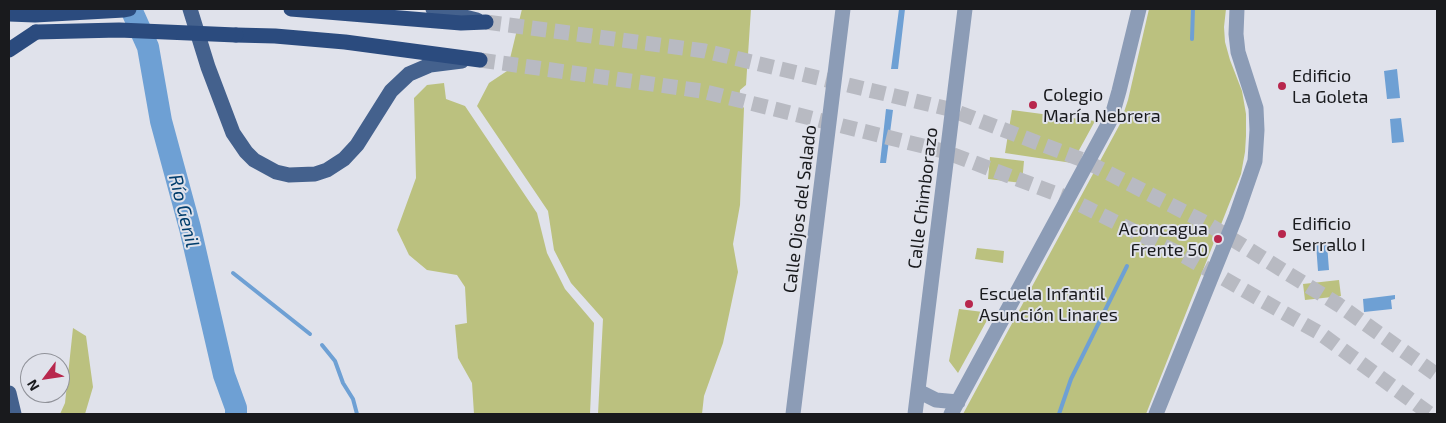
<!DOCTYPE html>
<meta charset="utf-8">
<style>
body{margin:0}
#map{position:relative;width:1446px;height:423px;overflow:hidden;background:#e0e2eb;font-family:"Exo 2",sans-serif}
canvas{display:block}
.frame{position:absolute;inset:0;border:10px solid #191a1d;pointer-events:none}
.north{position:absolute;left:20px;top:353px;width:50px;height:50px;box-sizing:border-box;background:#e0e2eb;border:1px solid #909299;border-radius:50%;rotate:239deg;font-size:14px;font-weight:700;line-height:20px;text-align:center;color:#191a1d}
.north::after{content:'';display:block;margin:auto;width:18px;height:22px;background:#b8274d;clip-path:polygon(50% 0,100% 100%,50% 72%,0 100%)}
</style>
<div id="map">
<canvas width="1446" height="423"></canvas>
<div class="frame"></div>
<div class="north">N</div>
</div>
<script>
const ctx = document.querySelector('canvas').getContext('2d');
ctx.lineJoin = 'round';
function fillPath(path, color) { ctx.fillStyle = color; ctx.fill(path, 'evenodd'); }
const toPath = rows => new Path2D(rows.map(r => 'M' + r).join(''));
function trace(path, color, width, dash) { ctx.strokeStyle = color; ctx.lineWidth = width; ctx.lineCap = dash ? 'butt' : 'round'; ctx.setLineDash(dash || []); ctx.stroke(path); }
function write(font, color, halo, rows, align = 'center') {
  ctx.font = font + ' "Exo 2",sans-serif'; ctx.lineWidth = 4; ctx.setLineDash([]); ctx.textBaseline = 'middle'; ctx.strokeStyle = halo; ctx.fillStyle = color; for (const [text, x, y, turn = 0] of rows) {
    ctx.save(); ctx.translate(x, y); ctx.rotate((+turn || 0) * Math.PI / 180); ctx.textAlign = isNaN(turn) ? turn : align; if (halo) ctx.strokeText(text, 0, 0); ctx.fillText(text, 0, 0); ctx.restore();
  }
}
const green = toPath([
 [522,9,751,9,746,85,740,90,739,102,744,108,740,205,733,244,738,272,723,343,704,396,702,414,598,414,603,319,571,283,554,250,548,211,477,106,489,83,507,71],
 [1149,9,1226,9,1224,27,1225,42,1230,60,1242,91,1246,114,1246,136,1245,152,1241,174,1146,414,963,414,1120,124,1128,100],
 [444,83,446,99,465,106,537,213,547,253,565,289,594,323,590,414,474,414,472,383,458,358,455,325,467,323,465,287,457,275,427,270,409,255,397,230,416,178,414,98,427,85],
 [1012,110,1095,121,1072,163,1005,153],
 [990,157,1024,161,1022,183,988,179],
 [977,248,1004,251,1003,263,975,259],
 [1339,280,1341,296,1305,300,1303,284],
 [959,309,991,313,958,373,949,361],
 [73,328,86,336,93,387,85,414,60,414,65,403]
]);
const water = toPath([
 [899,9,905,9,898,69,891,69],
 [1397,69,1400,98,1387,99,1384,71],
 [886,109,893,110,886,163,880,163],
 [1401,118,1404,142,1392,143,1390,119],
 [1327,244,1329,270,1318,271,1316,244],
 [1395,295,1395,299,1391,300,1392,309,1364,312,1363,299]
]);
const stream = toPath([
 [1192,39,1193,9],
 [233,273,310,334],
 [322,345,335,361,343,383,353,399,357,414],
 [1059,414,1071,379,1127,266]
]);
const river = toPath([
 [131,9,148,47,161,121,190,228,224,375,236,408,236,414]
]);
const highwayTunnel = toPath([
 [486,22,705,51,949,109,1083,160,1206,223,1339,305,1437,375],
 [480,60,702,91,943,151,1065,197,1186,257,1321,334,1430,414]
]);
const minor = toPath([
 [918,391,936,400,958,402],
 [793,414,843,9],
 [915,414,965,9],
 [951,414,1111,119,1119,91,1139,9],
 [1156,414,1236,216,1255,161,1257,130,1256,108,1238,52,1236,34,1237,9]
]);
const major = toPath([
 [190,9,208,67,233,133,246,152,254,160,276,172,289,175,315,174,327,170,344,159,357,145,391,91,409,74,430,65,462,61],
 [433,9,477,20],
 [9,393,14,414]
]);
const highway = toPath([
 [291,9,461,23,486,22],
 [9,14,35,15,124,10,129,9],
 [236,35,275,36,345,42,480,60],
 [9,50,36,32]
]);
const highwayBridge = toPath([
 [36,32,119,30,236,35]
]);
const markers = [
 [1282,86,5,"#b8274d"],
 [1033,105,5,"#b8274d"],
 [1282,234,5,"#b8274d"],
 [1218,239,5,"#b8274d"],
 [969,304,5,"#b8274d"]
];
const poiNames = [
 ["Edificio",1292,76],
 ["La Goleta",1292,97],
 ["Colegio",1043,95],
 ["María Nebrera",1043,116],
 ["Edificio",1292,224],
 ["Serrallo I",1292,245],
 ["Aconcagua",1208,229,"right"],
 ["Frente 50",1208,250,"right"],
 ["Escuela Infantil",979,294],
 ["Asunción Linares",979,315]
];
const streetNames = [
 ["Calle Chimborazo",923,198,-83],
 ["Calle Ojos del Salado",800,209,-83]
];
const waterNames = [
 ["Río Genil",184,211,76]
];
fillPath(green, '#bbc17f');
fillPath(water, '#6ea0d4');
trace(stream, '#6ea0d4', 4);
trace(river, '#6ea0d4', 22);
trace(highwayTunnel, '#b8bac2', 15, [15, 8]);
trace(minor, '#8c9cb6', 15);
trace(major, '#44618d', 15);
trace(highway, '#2b4b7e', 15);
trace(highwayBridge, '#2b4b7e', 15);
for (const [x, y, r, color] of markers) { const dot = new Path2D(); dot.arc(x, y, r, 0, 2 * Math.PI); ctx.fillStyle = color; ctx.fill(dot); trace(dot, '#e0e2eb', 2); }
write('18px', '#191a1d', '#e0e2eb', poiNames, 'left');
write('18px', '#191a1d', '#e0e2eb', streetNames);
write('italic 19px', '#013d6c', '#e0e2eb', waterNames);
</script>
